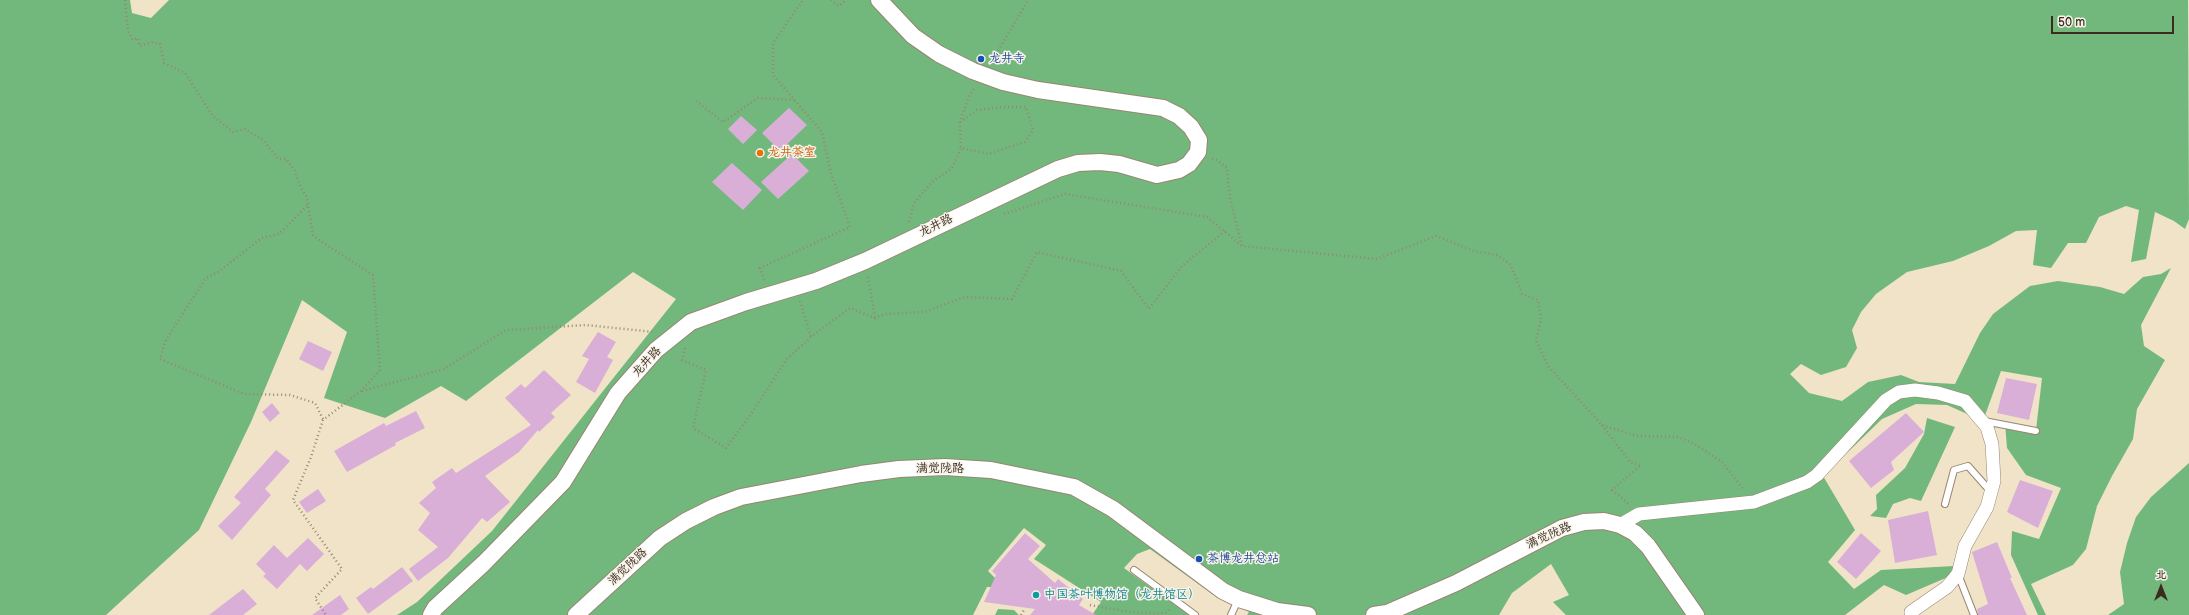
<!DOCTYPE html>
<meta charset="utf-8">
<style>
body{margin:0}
#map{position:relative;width:2189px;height:615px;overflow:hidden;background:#f1e3c8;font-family:"Balsamiq Sans","LXGW WenKai TC",sans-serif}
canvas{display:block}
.north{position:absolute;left:2141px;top:567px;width:40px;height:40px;-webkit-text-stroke:3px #f7f3e8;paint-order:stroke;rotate:0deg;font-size:11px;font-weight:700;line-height:16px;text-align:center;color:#3b2a1e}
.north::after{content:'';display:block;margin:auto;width:14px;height:18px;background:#3b2a1e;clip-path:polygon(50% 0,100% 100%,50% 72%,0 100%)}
.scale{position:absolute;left:2051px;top:16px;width:123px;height:18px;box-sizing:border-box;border:2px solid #3b2a1e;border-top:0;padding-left:5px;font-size:12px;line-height:14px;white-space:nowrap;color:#3b2a1e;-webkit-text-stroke:3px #f7f3e8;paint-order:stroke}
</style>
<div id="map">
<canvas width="2189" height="615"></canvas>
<div class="north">北</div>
<div class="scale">50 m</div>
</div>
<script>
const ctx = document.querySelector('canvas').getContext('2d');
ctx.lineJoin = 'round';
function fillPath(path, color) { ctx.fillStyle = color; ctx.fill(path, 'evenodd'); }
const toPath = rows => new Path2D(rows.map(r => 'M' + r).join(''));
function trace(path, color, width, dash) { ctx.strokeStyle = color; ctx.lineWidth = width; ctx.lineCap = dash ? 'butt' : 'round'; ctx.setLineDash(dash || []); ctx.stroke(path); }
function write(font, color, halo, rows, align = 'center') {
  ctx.font = font + ' "Balsamiq Sans","LXGW WenKai TC",sans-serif'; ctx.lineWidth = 3; ctx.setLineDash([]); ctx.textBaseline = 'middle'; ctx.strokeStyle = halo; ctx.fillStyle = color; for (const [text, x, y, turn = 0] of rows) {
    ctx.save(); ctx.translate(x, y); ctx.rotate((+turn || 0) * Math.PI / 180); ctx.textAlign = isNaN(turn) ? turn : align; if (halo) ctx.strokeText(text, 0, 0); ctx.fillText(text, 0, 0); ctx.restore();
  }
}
const forest = toPath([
 [0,0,130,0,132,13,151,18,169,0,2188,0,2189,219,2185,229,2174,221,2155,212,2146,259,2131,262,2139,210,2126,206,2099,217,2086,243,2068,243,2051,268,2033,265,2037,230,2016,231,1989,246,1953,261,1907,272,1876,294,1861,312,1852,330,1857,348,1846,367,1821,375,1801,364,1790,374,1809,393,1842,401,1868,382,1901,375,1919,382,1955,384,1980,333,1993,314,2030,286,2058,281,2100,287,2124,294,2143,277,2161,274,2171,268,2141,325,2144,346,2165,360,2137,409,2133,439,2112,476,2097,506,2086,549,2073,565,2031,584,2046,615,2038,615,2011,555,2012,531,2039,539,2061,488,2026,475,2007,448,2005,423,2036,430,2042,378,2001,371,1983,421,1947,405,1916,404,1882,419,1823,476,1855,530,1828,562,1854,589,1881,570,1954,566,1948,577,1906,595,1884,585,1845,615,1566,615,1553,602,1569,595,1551,564,1512,593,1499,615,1247,615,1249,612,1215,596,1150,549,1137,554,1124,568,1189,615,1092,615,1101,602,1034,559,1046,545,1024,528,988,571,1004,587,987,587,973,615,397,615,417,602,492,531,676,299,633,272,466,401,441,386,385,418,324,398,347,332,302,300,251,422,199,530,106,615,0,615],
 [1927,418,1955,427,1921,501,1910,498,1893,504,1886,518,1870,516,1877,509,1876,495,1905,468,1924,434],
 [2189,463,2189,615,2108,615,2124,604,2120,572,2127,543,2136,517,2151,497],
 [998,609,1014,610,1019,615,995,615]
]);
const building = toPath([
 [789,108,807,125,780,151,762,133],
 [741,116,757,130,743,144,728,129],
 [792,154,809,171,778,199,761,182],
 [732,163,762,190,743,210,712,182],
 [598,332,616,342,607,357,613,360,595,393,576,382,589,359,582,356],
 [308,341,332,352,323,371,299,359],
 [544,370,571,395,551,413,555,417,539,432,538,430,519,452,485,476,510,502,487,522,482,518,448,558,418,581,409,569,438,547,418,530,430,513,419,503,436,488,432,482,452,468,456,473,531,425,505,398,521,384,525,388],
 [2006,378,2037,384,2029,420,1997,413],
 [272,403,280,413,270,422,262,412],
 [416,411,425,428,395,443,396,445,347,472,334,451,384,423,386,426],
 [1906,413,1924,432,1891,462,1894,470,1871,488,1849,461],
 [276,450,290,461,265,489,271,495,232,540,218,526,241,503,234,497],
 [2020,480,2053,491,2038,528,2007,512],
 [318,489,326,501,307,513,299,502],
 [1928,511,1937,555,1895,563,1888,520],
 [1025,533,1040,546,1028,559,1055,583,1058,579,1083,599,1079,605,1096,615,1030,615,1035,609,984,602,996,575,992,571],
 [1861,533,1881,551,1856,579,1837,562],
 [308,538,324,554,307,571,300,564,277,589,263,576,266,574,256,564,274,545,287,558],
 [1997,542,2012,578,2010,578,2027,615,1978,615,1977,609,1988,604,1972,552],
 [402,567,413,581,368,614,356,598,371,587,373,589],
 [243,589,257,604,243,615,209,615],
 [340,595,349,609,341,615,312,615]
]);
const path = toPath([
 [125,0,128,31,133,40,138,38,139,46,153,42,160,44,164,63,185,73,213,116,233,132,245,129,263,140,278,159,286,159,295,171,299,184,307,198,313,236,373,275,380,370,361,391,323,420,311,457,293,500,342,569,315,598,326,615],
 [831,0,839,6,846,0],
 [992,61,1028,0],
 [696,101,723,122,758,98,794,100],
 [960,122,977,110,1004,107,1026,107,1033,130,1025,142,988,154,961,148,960,122,969,96,975,87],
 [1212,159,1217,160,1227,168,1230,198,1242,246],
 [307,206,279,234,262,238,218,272,206,278,176,324,165,342,160,359,244,394,290,395,315,403,323,419],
 [1004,214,1065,194,1207,217,1242,246,1377,259,1436,236,1474,251,1497,255,1511,265,1522,294,1538,300,1541,319,1536,340,1548,366,1602,425,1637,436,1678,437,1693,443,1722,462,1743,489],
 [909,222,914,203,932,182,952,168,961,148],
 [868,277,875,318],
 [764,280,760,268,850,227,831,174,822,132,773,75,773,43,803,0],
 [800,301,811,337],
 [685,348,682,360,706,370,693,428,726,448,751,414,787,359,811,337,850,308,875,318,885,314,924,312,965,297,1012,299,1037,252,1121,271,1149,309,1182,266,1225,231],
 [362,391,444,369,506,330,586,325,654,332],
 [1602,425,1630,462,1641,465,1612,490,1629,504],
 [1090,605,1130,612,1148,613,1165,613,1170,609],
 [1021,615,1024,610]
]);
const service = toPath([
 [1984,421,2036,431],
 [1945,504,1954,470,1968,466,1991,492],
 [1134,570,1195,615],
 [1958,574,1974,615],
 [1231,615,1238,600]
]);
const minor = toPath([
 [1620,525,1639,514,1754,502,1807,482,1817,475,1886,400,1899,392,1915,390,1938,393,1965,401,1987,427,1992,444,1994,481,1987,507,1965,546,1958,574,1947,587,1911,612,1912,615]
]);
const tertiary = toPath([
 [431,615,435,608,484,563,563,482,618,393,656,350,691,322,746,302,816,281,865,261,1058,169,1078,163,1100,162,1119,164,1157,175,1179,170,1189,164,1198,152,1199,140,1191,127,1179,116,1163,108,1038,90,1003,82,973,71,939,54,913,36,879,0],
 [576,615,660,538,686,521,714,507,741,497,861,474,899,469,945,467,991,470,1074,487,1113,509,1223,591,1239,599,1277,611,1308,615],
 [1374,615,1387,613,1456,583,1562,528,1584,522,1604,521,1620,525,1635,533,1648,546,1696,615]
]);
const markers = [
 [981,59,4,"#1a4fb4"],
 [760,153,4,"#e8710a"],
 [1199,559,4,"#1a4fb4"],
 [1036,595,4,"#0f9aa8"]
];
const transitNames = [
 ["龙井寺",989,59],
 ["茶博龙井总站",1207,559]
];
const foodNames = [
 ["龙井茶室",768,153]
];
const streetNames = [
 ["龙井路",936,226,-26],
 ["龙井路",647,362,-47],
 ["满觉陇路",940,469],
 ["满觉陇路",1549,536,-24],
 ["满觉陇路",628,567,-43]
];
const cultureNames = [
 ["中国茶叶博物馆（龙井馆区）",1044,595]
];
fillPath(forest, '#72b87c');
fillPath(building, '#daafd7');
trace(service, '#968673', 8);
trace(minor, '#968673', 14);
trace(tertiary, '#968673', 18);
trace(path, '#968673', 2.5, [1, 3]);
trace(service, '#fff', 6);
trace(minor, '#fff', 13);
trace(tertiary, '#fff', 16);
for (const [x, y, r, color] of markers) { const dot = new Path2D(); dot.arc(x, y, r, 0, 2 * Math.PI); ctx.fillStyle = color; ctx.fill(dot); trace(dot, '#f7f3e8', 1.5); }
write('12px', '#164399', '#f7f3e8', transitNames, 'left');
write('12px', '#c56008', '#f7f3e8', foodNames, 'left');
write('12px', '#3b2a1e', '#f7f3e8', streetNames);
write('12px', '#0d838f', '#f7f3e8', cultureNames, 'left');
</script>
